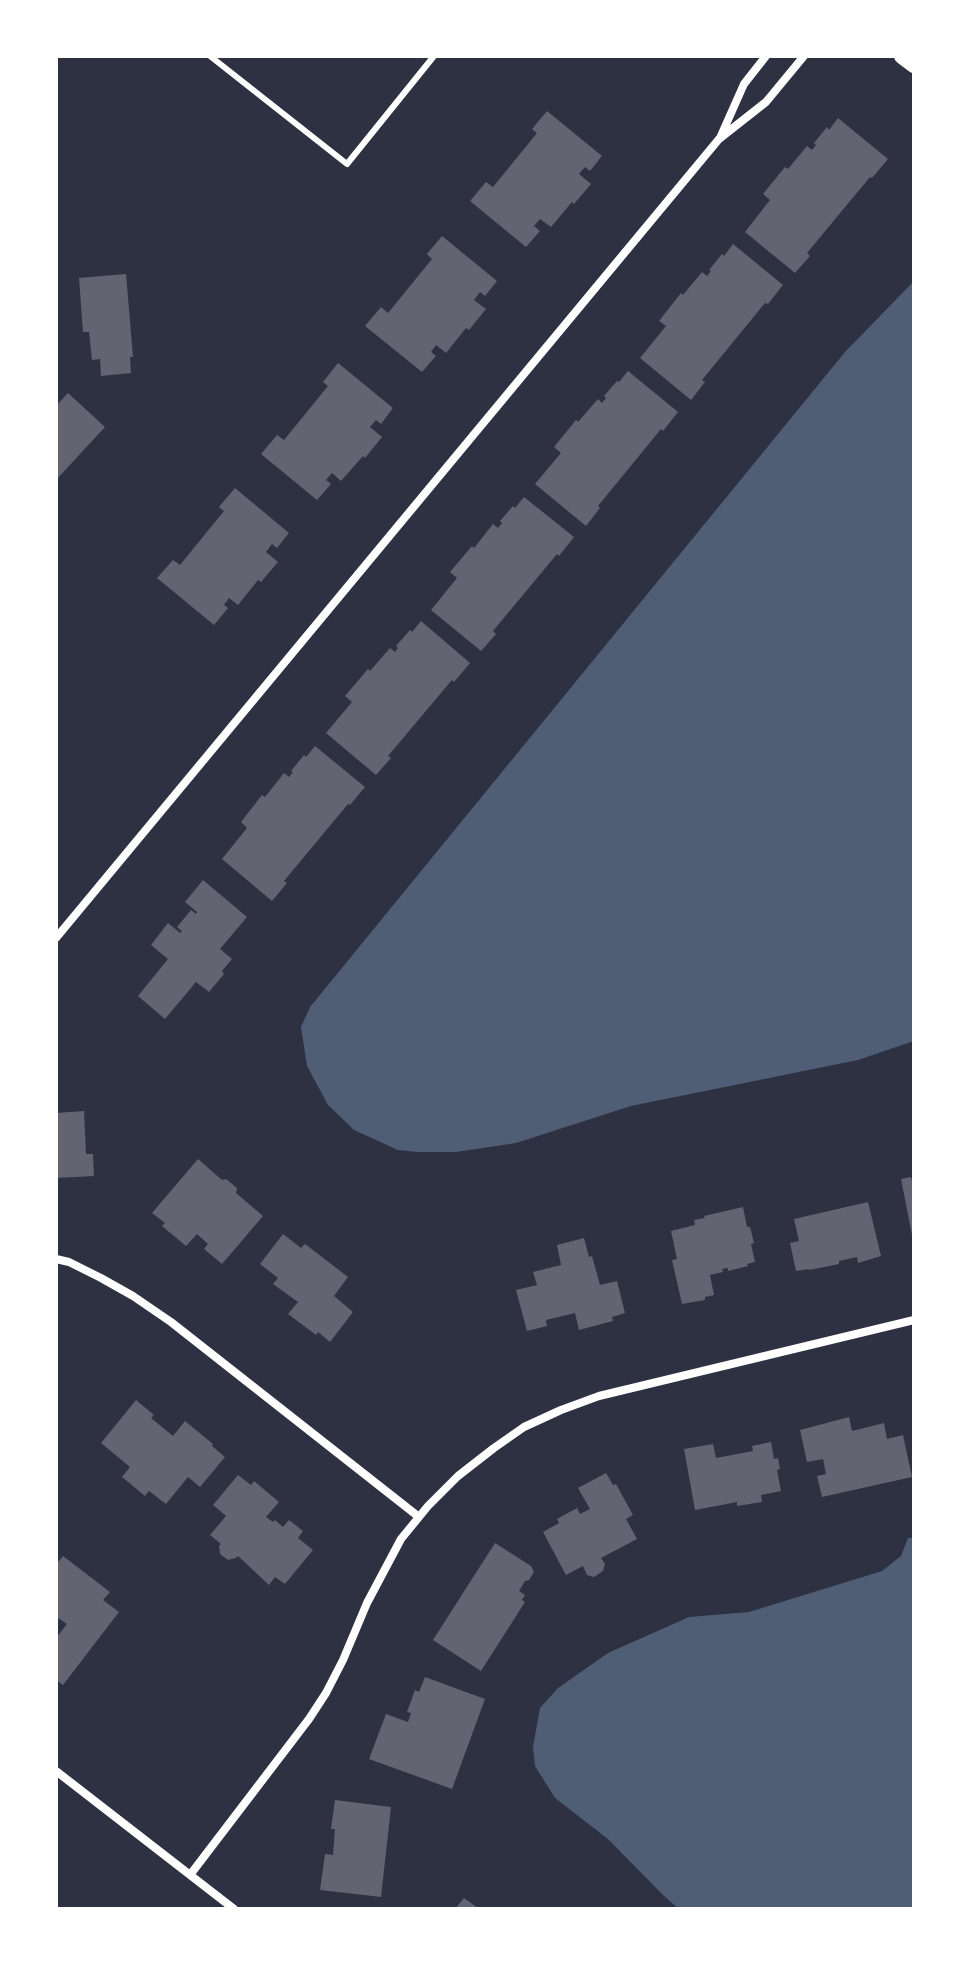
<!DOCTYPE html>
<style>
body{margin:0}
#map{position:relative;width:970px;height:1965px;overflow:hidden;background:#2d3142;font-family:"Nunito Sans",sans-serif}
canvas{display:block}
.frame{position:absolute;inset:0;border:58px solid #fff;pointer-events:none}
</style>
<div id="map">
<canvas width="970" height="1965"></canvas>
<div class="frame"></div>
</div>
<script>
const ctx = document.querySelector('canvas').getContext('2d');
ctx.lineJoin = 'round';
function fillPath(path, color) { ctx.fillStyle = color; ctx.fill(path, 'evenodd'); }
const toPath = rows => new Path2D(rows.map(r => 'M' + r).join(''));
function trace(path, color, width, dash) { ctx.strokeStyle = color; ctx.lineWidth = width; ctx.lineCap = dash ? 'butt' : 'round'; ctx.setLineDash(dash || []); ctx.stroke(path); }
const water = toPath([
 [914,281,914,1041,858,1060,631,1106,516,1143,456,1152,417,1152,398,1150,354,1130,328,1105,307,1066,301,1027,310,1007,845,352],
 [908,1538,914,1538,914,1909,679,1909,663,1895,608,1839,555,1798,535,1766,533,1747,540,1708,558,1688,608,1653,689,1617,749,1612,882,1571,901,1556]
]);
const building = toPath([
 [547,111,602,156,590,171,585,167,579,174,591,184,574,204,572,202,551,227,540,219,534,226,540,231,526,247,470,201,486,182,493,187,537,133,532,129],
 [838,118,888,159,872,178,870,177,807,253,810,256,795,273,745,232,770,200,763,194,785,167,788,169,807,146,812,150,816,145,814,143,827,127,829,130],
 [442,236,497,281,485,296,480,292,474,300,486,309,469,330,466,328,446,353,436,345,431,352,436,356,422,372,365,326,381,307,388,313,432,259,427,254],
 [733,244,783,285,768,304,765,303,702,380,705,382,691,400,640,358,666,326,659,321,681,293,683,295,702,272,707,276,711,271,709,270,722,254,724,256],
 [126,274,133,357,130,357,131,373,101,376,100,359,92,360,89,332,83,332,79,278],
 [338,363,393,408,381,424,376,420,370,427,382,437,365,458,363,456,341,481,332,473,326,480,331,484,317,500,261,454,277,435,284,440,328,386,323,382],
 [628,371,678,412,663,431,661,429,598,506,600,508,586,526,535,484,561,453,554,447,576,420,578,422,598,399,602,403,606,398,604,396,617,381,619,382],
 [68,393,105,427,56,480,56,406],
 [235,488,289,533,277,548,272,544,266,552,278,562,261,582,258,580,238,605,229,598,224,605,228,608,214,625,157,578,173,560,180,565,224,511,219,507],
 [524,497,574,537,559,556,557,554,493,631,496,634,481,651,431,610,457,578,450,572,472,546,474,548,493,524,498,528,502,523,500,521,513,506,515,508],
 [421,621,470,663,454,682,452,680,388,756,391,758,376,775,326,733,352,702,345,696,368,669,370,671,390,648,395,652,398,648,396,646,410,630,412,632],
 [315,746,365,787,350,805,348,804,284,881,287,883,272,901,222,859,247,828,241,822,262,795,265,797,284,773,289,777,293,772,291,771,304,755,306,757],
 [203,880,247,917,220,949,232,959,222,971,224,974,209,992,196,982,165,1019,138,996,168,959,151,945,168,923,180,933,182,931,177,927,191,910,196,914,197,912,185,902],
 [84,1111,86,1154,93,1154,94,1176,56,1178,56,1113],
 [198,1159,222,1180,226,1179,237,1188,236,1193,263,1216,222,1264,204,1249,208,1244,197,1234,186,1246,162,1226,165,1223,152,1213],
 [911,1177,912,1181,914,1180,913,1240,901,1179],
 [868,1202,881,1256,858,1263,857,1257,839,1261,839,1264,809,1270,809,1269,796,1271,790,1243,799,1241,794,1219],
 [743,1207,747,1227,750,1227,754,1243,751,1244,755,1262,747,1264,748,1266,728,1271,728,1268,722,1269,723,1272,710,1275,714,1295,705,1297,705,1300,682,1304,672,1260,677,1259,671,1231,695,1225,694,1220,705,1218,704,1216],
 [283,1234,301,1248,305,1244,348,1277,334,1296,353,1312,330,1342,318,1332,316,1335,288,1314,298,1302,273,1284,278,1278,260,1264],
 [584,1238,589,1257,592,1256,600,1285,617,1281,625,1313,612,1317,613,1321,579,1330,575,1313,546,1320,547,1326,527,1331,516,1290,537,1285,533,1272,561,1265,557,1245],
 [136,1400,154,1415,151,1418,173,1436,185,1421,213,1444,212,1446,225,1457,200,1487,188,1477,166,1504,149,1491,145,1496,122,1477,130,1467,101,1443],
 [849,1417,852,1431,884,1423,887,1439,903,1435,912,1477,822,1497,817,1476,826,1474,823,1459,807,1462,800,1430],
 [771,1442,774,1459,778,1458,780,1469,777,1470,781,1491,761,1495,762,1502,737,1506,737,1502,695,1510,684,1449,713,1444,716,1458,753,1451,752,1446],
 [606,1473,613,1485,616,1484,633,1515,626,1519,637,1539,601,1558,605,1564,603,1571,594,1577,587,1575,583,1566,566,1575,543,1532,559,1523,557,1519,577,1508,580,1514,590,1509,578,1488],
 [238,1475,251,1485,254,1481,279,1502,266,1517,273,1522,275,1520,283,1527,289,1520,303,1531,298,1538,313,1550,285,1584,275,1577,269,1585,238,1556,236,1558,228,1560,220,1554,219,1546,221,1544,210,1535,226,1516,213,1505],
 [495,1543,531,1566,534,1572,529,1580,525,1581,519,1591,525,1595,522,1600,525,1602,481,1671,433,1640],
 [63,1556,110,1592,103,1600,119,1612,63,1685,56,1680,56,1638,67,1624,58,1618,56,1620,56,1560,58,1562],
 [425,1677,485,1699,452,1789,369,1759,386,1714,408,1722,411,1713,407,1712,415,1690,419,1692],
 [335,1800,391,1807,381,1897,320,1890,325,1854,333,1855,335,1829,331,1829],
 [464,1898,479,1909,455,1909]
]);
const service = toPath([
 [210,56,347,164,434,56]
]);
const minor = toPath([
 [720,138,744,84,766,56],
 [56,938,719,139,766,102,804,56],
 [56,1259,69,1262,101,1278,133,1296,171,1322,419,1517],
 [56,1771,234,1909],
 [190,1875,309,1719,326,1693,343,1660,367,1603,401,1539,428,1506,458,1476,494,1448,524,1427,561,1410,599,1396,914,1320]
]);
const secondary = toPath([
 [902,56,914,65]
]);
fillPath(water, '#4f5d75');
fillPath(building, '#626471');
trace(service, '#fff', 6);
trace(minor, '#fff', 8);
trace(secondary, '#fff', 16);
</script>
